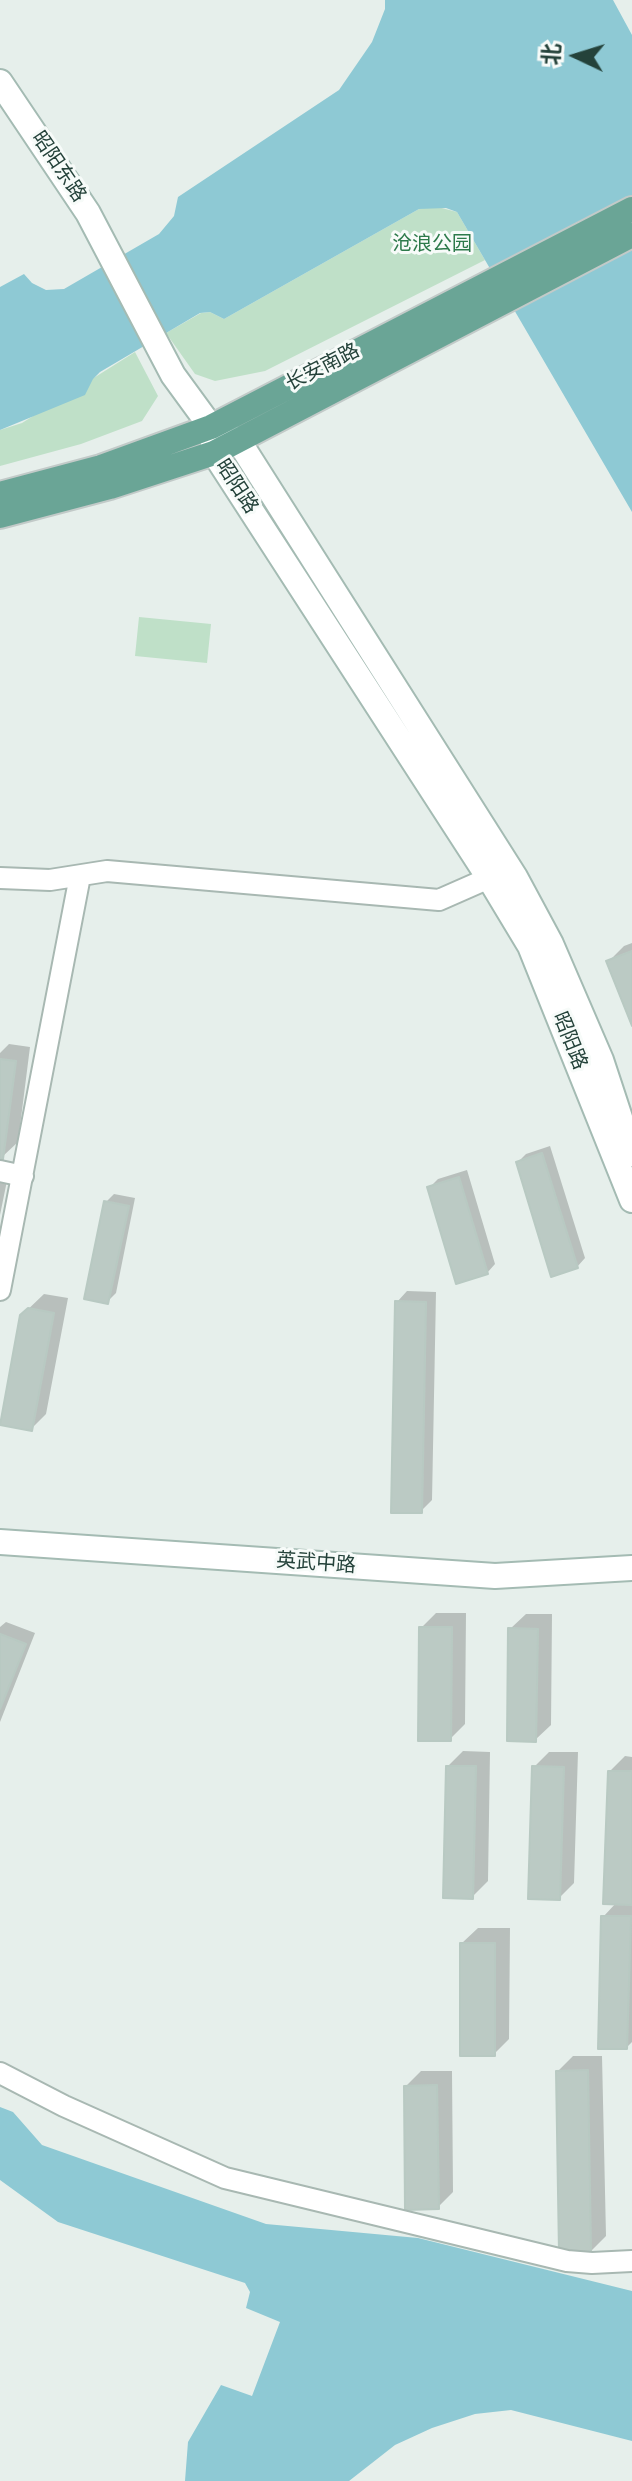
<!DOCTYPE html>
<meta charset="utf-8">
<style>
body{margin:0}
#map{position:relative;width:632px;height:2481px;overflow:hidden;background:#e6efeb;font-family:Poppins,"Noto Sans SC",sans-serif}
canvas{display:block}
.north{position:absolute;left:536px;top:16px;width:80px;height:80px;-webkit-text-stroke:6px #f7fbf9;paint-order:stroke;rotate:274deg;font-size:22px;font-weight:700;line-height:32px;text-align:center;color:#24423a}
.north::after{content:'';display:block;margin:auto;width:28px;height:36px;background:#24423a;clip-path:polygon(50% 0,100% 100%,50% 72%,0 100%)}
</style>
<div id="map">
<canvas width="632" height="2481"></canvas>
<div class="north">北</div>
</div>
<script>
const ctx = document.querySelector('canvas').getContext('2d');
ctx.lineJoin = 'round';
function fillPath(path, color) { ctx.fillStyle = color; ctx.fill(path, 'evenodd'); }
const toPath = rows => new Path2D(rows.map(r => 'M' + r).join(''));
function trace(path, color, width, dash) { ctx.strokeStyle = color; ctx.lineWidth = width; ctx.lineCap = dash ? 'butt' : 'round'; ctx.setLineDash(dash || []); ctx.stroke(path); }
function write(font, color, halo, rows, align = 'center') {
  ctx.font = font + ' Poppins,"Noto Sans SC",sans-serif'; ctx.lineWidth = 6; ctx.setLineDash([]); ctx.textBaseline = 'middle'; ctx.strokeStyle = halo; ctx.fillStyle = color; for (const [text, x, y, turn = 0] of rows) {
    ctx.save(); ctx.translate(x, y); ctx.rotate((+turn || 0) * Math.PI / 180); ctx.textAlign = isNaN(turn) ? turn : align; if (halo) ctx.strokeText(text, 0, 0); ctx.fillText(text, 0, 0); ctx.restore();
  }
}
const green = toPath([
 [434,206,457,212,485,260,265,371,215,381,195,374,166,333,201,313,210,312,224,319,419,209],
 [135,352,158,396,142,421,81,444,0,466,0,430,22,423],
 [139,617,211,624,207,663,135,656]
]);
const water = toPath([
 [385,0,613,0,632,35,632,512,457,212,446,208,419,209,224,319,210,312,200,313,100,372,93,379,85,395,0,430,0,287,24,274,32,283,46,290,64,289,159,234,174,216,178,197,339,90,372,42,385,9],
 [0,2107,13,2112,42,2145,266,2224,418,2238,632,2291,632,2441,511,2410,475,2414,432,2428,395,2445,349,2481,185,2481,188,2442,221,2385,252,2396,280,2322,246,2308,250,2292,245,2283,58,2222,0,2180]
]);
const shadow = toPath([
 [632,943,632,1020,609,961,624,946],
 [9,1044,30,1047,18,1142,2,1157,0,1157,0,1053],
 [550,1146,585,1258,577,1267,518,1162,526,1154],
 [0,1169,9,1171,0,1215],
 [467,1170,495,1264,487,1273,430,1187,438,1179],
 [114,1194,135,1198,116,1293,108,1301,106,1202],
 [407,1291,436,1292,432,1500,421,1511,397,1302],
 [44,1294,68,1298,46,1414,31,1429,21,1316],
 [436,1613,466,1613,465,1724,450,1739,421,1628],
 [526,1614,552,1614,551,1725,535,1740,510,1629],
 [6,1622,35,1633,0,1722,0,1627],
 [463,1751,490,1752,488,1881,472,1897,448,1766],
 [549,1752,578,1752,574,1883,559,1898,534,1767],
 [625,1756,632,1757,632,2042,627,2047,603,1917,617,1902,610,1771],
 [478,1928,510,1928,509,2039,494,2054,462,1943],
 [573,2056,602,2056,606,2236,591,2251,558,2071],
 [421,2071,452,2071,453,2192,438,2207,406,2086]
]);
const building = toPath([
 [632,951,632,1026,606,961,632,951],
 [0,1059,16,1061,3,1159,0,1159,0,1059],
 [542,1153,578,1268,551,1277,516,1162,542,1153],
 [459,1177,488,1274,456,1284,427,1187,459,1177],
 [104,1201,129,1206,108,1304,84,1299,104,1201],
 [395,1301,426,1302,422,1513,391,1513,395,1301],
 [28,1308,54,1313,32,1431,0,1425,20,1315,28,1308],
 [419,1627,452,1627,451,1741,418,1741,419,1627],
 [508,1628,538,1629,536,1742,507,1741,508,1628],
 [0,1634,26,1644,0,1709,0,1634],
 [446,1766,476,1766,473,1899,443,1898,446,1766],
 [532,1766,564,1767,560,1900,528,1899,532,1766],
 [608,1771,632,1771,632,1905,603,1904,608,1771],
 [601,1916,631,1916,627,2049,598,2049,601,1916],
 [460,1943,495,1943,495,2056,460,2056,460,1943],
 [588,2070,591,2253,559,2253,556,2071,588,2070],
 [437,2085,439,2209,405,2210,404,2086,437,2085]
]);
const street = toPath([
 [0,878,50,880,107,871,439,900,489,878],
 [0,1171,23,1176],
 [0,1290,80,876],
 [0,2073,64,2106,225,2178,567,2261,592,2263,632,2261]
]);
const secondary = toPath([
 [0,82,88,213,173,375,211,427,238,440,515,877,551,944,601,1060,632,1154],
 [212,433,214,453,489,878,530,946,632,1200],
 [0,1542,495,1576,632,1568]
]);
const primary = toPath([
 [0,494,101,467,211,427,632,209],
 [0,516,110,487,214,453,632,235]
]);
const streetNames = [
 ["昭阳东路",58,167,56],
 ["长安南路",323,368,-27],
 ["昭阳路",236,487,57],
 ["昭阳路",569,1041,68],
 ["英武中路",316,1564,4]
];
const parkNames = [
 ["沧浪公园",432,245]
];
fillPath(green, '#bfe0c8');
fillPath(water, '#8ec9d4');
fillPath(shadow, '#0003');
fillPath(building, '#bbcac4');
trace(building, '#b8c9c2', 2);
trace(street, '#a8b8b2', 24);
trace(secondary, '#a4bbb3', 28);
trace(primary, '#c2cac8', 28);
trace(street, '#fff', 20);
trace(secondary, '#fff', 24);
trace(primary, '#6aa596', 24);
write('20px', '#24423a', '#f7fbf9', streetNames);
write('20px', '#2d7a4b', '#f7fbf9', parkNames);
</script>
